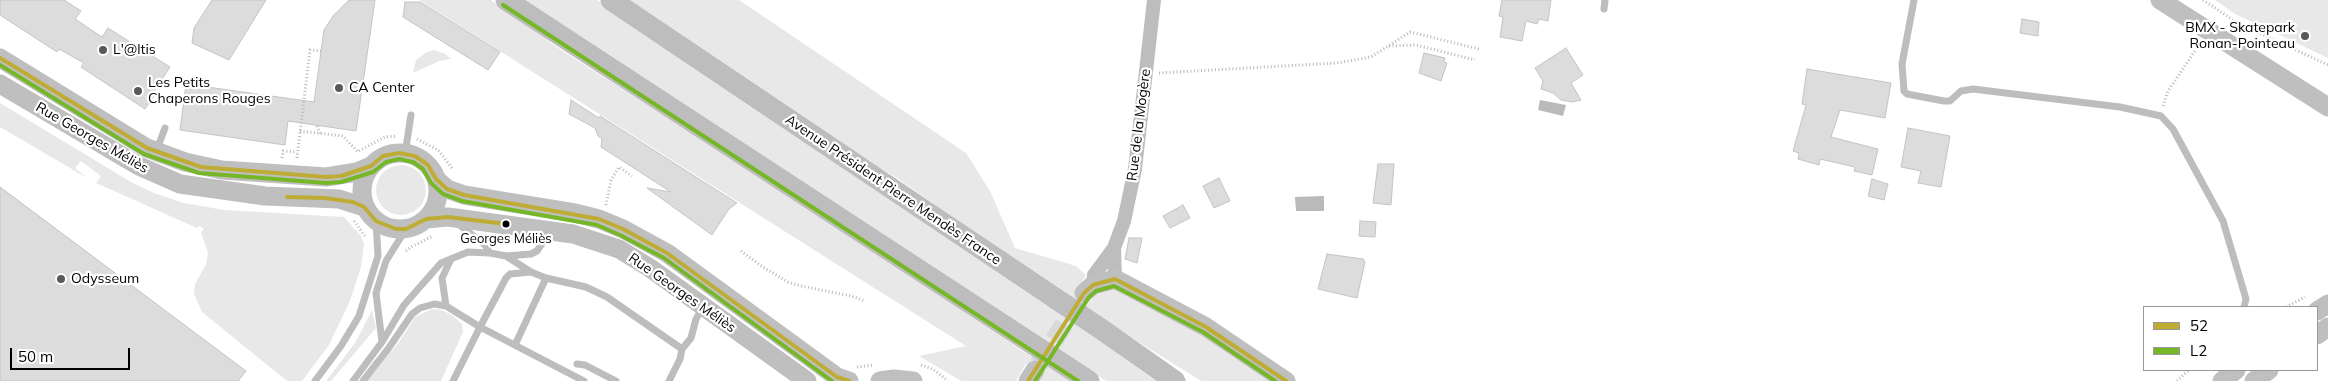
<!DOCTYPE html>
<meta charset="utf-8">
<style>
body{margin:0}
#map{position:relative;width:2328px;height:381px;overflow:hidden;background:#fff;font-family:Mulish,sans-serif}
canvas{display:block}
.legend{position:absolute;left:2143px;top:306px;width:175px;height:65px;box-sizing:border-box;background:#fff;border:1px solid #999;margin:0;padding:6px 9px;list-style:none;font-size:15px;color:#000}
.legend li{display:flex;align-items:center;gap:10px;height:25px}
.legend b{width:25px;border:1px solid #999}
.scale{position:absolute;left:10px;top:348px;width:120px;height:22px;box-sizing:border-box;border:2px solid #000;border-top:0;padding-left:6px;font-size:15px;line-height:18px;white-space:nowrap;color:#000;-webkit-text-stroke:4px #fff;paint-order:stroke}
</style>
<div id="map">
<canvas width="2328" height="381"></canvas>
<ul class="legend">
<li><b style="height:6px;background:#bfac35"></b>52</li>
<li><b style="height:6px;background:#75b726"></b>L2</li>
</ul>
<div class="scale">50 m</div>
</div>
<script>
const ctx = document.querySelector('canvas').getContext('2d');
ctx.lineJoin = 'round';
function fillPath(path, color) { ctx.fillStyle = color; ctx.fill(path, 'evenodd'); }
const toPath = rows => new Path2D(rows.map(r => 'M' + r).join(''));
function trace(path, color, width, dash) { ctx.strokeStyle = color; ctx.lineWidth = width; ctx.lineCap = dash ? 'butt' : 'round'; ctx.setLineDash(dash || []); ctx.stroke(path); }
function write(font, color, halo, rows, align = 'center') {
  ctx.font = font + ' Mulish,sans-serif'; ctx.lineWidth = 4.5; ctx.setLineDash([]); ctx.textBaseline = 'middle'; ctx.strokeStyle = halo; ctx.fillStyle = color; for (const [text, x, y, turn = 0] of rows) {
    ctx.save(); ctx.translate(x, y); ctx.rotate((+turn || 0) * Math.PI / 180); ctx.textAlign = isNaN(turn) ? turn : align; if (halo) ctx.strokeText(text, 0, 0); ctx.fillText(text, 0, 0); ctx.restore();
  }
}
const green = toPath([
 [419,0,491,0,561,50,798,201,1024,352,1072,381,1034,381,1039,373,1026,364,1016,381,961,381,919,356,966,346],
 [519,0,597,0,1079,326,1156,381,1106,381],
 [628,0,739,0,966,153,990,191,1015,248,1076,266,1086,275,1077,292,1091,301,1095,293,1117,286,1214,338,1274,381,1201,381,1070,299,900,180,845,146],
 [2215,0,2328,0,2328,58,2235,14],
 [434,50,445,54,451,59,439,61,413,73,416,60,427,52],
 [0,103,131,182,154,193,184,203,224,210,344,217,361,236,364,244,361,267,350,301,329,345,302,381,287,381,202,312,194,294,195,284,206,264,208,253,201,232,204,229,200,226,197,228,96,183,101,176,81,161,75,168,87,178,0,127],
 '376 190a25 25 0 1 1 50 0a25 25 0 1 1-50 0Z',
 [432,309,441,310,452,315,462,324,463,332,441,381,367,381,399,342,415,317],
 [372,310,376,328,331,381,326,381,355,343]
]);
const water = toPath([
 [1540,100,1566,105,1563,116,1538,110],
 [1324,196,1324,211,1296,211,1295,197]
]);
const building = toPath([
 [0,0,64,0,81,11,75,19,102,37,108,28,170,67,153,93,155,94,145,109,81,67,84,63,59,49,57,52,0,15,0,0],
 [212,0,266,0,229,60,192,43,194,28,212,0],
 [349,0,375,0,356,131,288,121,285,145,180,130,186,84,314,102,324,30,333,16,349,0],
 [1502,0,1551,0,1548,21,1539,19,1537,24,1526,21,1522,41,1500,37,1503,17,1499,16,1502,0],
 [405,2,420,2,500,52,488,70,403,17,405,2],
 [2022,19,2039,22,2038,36,2020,33,2022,19],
 [1566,48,1583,75,1571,83,1581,100,1572,102,1561,100,1553,93,1541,89,1543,81,1535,68,1566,48],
 [1424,53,1445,58,1444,62,1447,63,1441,81,1419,73,1424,53],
 [1807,69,1891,83,1885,118,1840,110,1831,137,1878,149,1872,175,1854,171,1855,167,1820,159,1819,165,1798,159,1799,153,1793,151,1806,105,1802,104,1807,69],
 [571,100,599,118,600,116,737,203,729,209,712,235,647,188,671,192,601,147,602,139,598,136,595,128,569,114,571,100],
 [1908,128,1950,136,1941,187,1918,183,1921,171,1901,167,1908,128],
 [1378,164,1394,164,1391,205,1373,203,1378,164],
 [1219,178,1230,201,1214,208,1203,186,1219,178],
 [1872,179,1888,184,1884,200,1868,196,1872,179],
 [0,187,246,371,238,381,0,381,0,187],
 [1183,205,1190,218,1170,228,1163,216,1183,205],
 [1360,221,1376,222,1375,237,1359,236,1360,221],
 [1129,238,1142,238,1137,263,1125,259,1129,238],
 [1327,254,1363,259,1365,262,1357,298,1318,289,1327,254]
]);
const secondaryTunnel = toPath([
 [1039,364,1080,299]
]);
const path = toPath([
 [2203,0,2236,22,2328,65],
 [1389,46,1416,45,1475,60],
 [1159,73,1337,63,1371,57,1410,32,1479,49],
 [2163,106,2168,91,2199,45],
 [317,126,321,134],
 [300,131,343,136,358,152],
 [417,139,438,150,452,168],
 [359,151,385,137,397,136],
 [282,158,283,151,297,152],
 [297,158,310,50,321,51],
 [606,205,611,180,619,167,632,176],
 [354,221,365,236],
 [406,251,411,247,433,236],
 [741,251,763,267,788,282,801,286,851,296,865,301],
 [2286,307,2305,297],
 [921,365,933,369,948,381],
 [857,367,873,365],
 [2177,381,2189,370]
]);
const lane = toPath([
 [1914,0,1902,64,1904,91,1907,94,1944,101,1950,101,1961,91,1973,89,2120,107,2161,116,2173,129,2223,221,2246,299,2244,307],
 [1604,9,1605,0],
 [156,152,165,128],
 [405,154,411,115],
 [457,223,485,245,490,253],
 [506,256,531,272,546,278,586,287,607,297,682,349],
 [446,306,442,278,451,259],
 [382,342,404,305,441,263,468,252,490,253,506,256,531,254,537,251,549,233],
 [515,345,546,278],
 [577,364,585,365,616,381],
 [315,381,341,346,359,316,378,256,376,221],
 [353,381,382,342,376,293,386,261,406,229],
 [363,381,388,349,412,314,420,308,434,304,446,306,480,327,506,278,510,274,531,272],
 [453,381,480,327,584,381],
 [669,381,680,359,682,349,691,338,696,319,703,307]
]);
const street = toPath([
 [1114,248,1115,279],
 [1093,285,1094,275,1114,248,1124,221,1135,169,1154,0]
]);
const secondary = toPath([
 [2160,0,2328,107],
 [0,58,147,148,185,162,222,170,326,177,357,172,371,166],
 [0,84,139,166,180,184,265,196,339,199,364,207],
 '362 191a38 38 0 1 1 76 0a38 38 0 1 1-76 0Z',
 [436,179,447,189,464,195,575,213,599,219,623,229,667,253,837,377,849,381],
 [426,219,448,217,573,234,619,249,650,268,807,381],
 [1084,293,1093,285,1115,279,1206,327,1286,381],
 [2317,311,2328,304],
 [2317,335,2328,327],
 [880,381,894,379,913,381],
 [1028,381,1035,370],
 [2222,381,2236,370],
 [2254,381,2269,370]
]);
const primary = toPath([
 [506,0,1089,381],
 [611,0,1101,329,1175,381]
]);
const bus1 = toPath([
 [0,58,147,148,201,167,326,177,341,176,371,166,383,156,399,153,415,156,428,165,436,179,447,189,464,195,599,219,623,229,667,253,837,377,849,381],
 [287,197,325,198,353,202,364,207,376,221,396,229,406,229,426,219,448,217,506,224],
 [1028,381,1084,293,1093,285,1115,279,1206,327,1286,381]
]);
const bus2 = toPath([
 [503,5,1078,381],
 [0,65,144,154,199,173,326,183,341,182,373,172,386,162,399,159,413,162,423,169,431,183,443,194,462,201,597,225,620,235,664,258,832,381],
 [1035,381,1089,297,1096,291,1114,286,1203,332,1275,381]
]);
const markers = [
 [2305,36,5,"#595959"],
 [103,50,5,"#595959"],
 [339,88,5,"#595959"],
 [138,91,5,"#595959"],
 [506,224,4.5,"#000"],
 [61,279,5,"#595959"]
];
const busNames = [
 ["Georges Méliès",506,239]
];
const poiNames = [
 ["BMX - Skatepark",2295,28,"right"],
 ["Ronan-Pointeau",2295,44,"right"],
 ["L'@ltis",113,50],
 ["Les Petits",148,83],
 ["Chaperons Rouges",148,99],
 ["CA Center",349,88],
 ["Odysseum",71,279]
];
const streetNames = [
 ["Rue de la Mogère",1139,125,-83],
 ["Rue Georges Méliès",92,138,30],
 ["Avenue Président Pierre Mendès France",893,190,34],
 ["Rue Georges Méliès",682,293,35]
];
fillPath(green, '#e8e8e8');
fillPath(water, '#bababa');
fillPath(building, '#dcdcdc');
trace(building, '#c4c4c4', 1);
trace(secondaryTunnel, '#d9d9d9', 19, [19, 9]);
trace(path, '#b8b8b8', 3, [1, 2.5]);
trace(lane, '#bdbdbd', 7);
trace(street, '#bdbdbd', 14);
trace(secondary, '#bfbfbf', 19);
trace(primary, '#bdbdbd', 21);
trace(bus1, '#bfac35', 4);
trace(bus2, '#75b726', 4);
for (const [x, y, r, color] of markers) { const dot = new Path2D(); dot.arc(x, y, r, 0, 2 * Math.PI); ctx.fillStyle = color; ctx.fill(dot); trace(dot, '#fff', 2); }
write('13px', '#000', '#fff', busNames);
write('14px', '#000', '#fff', poiNames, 'left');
write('14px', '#000', '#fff', streetNames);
</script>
